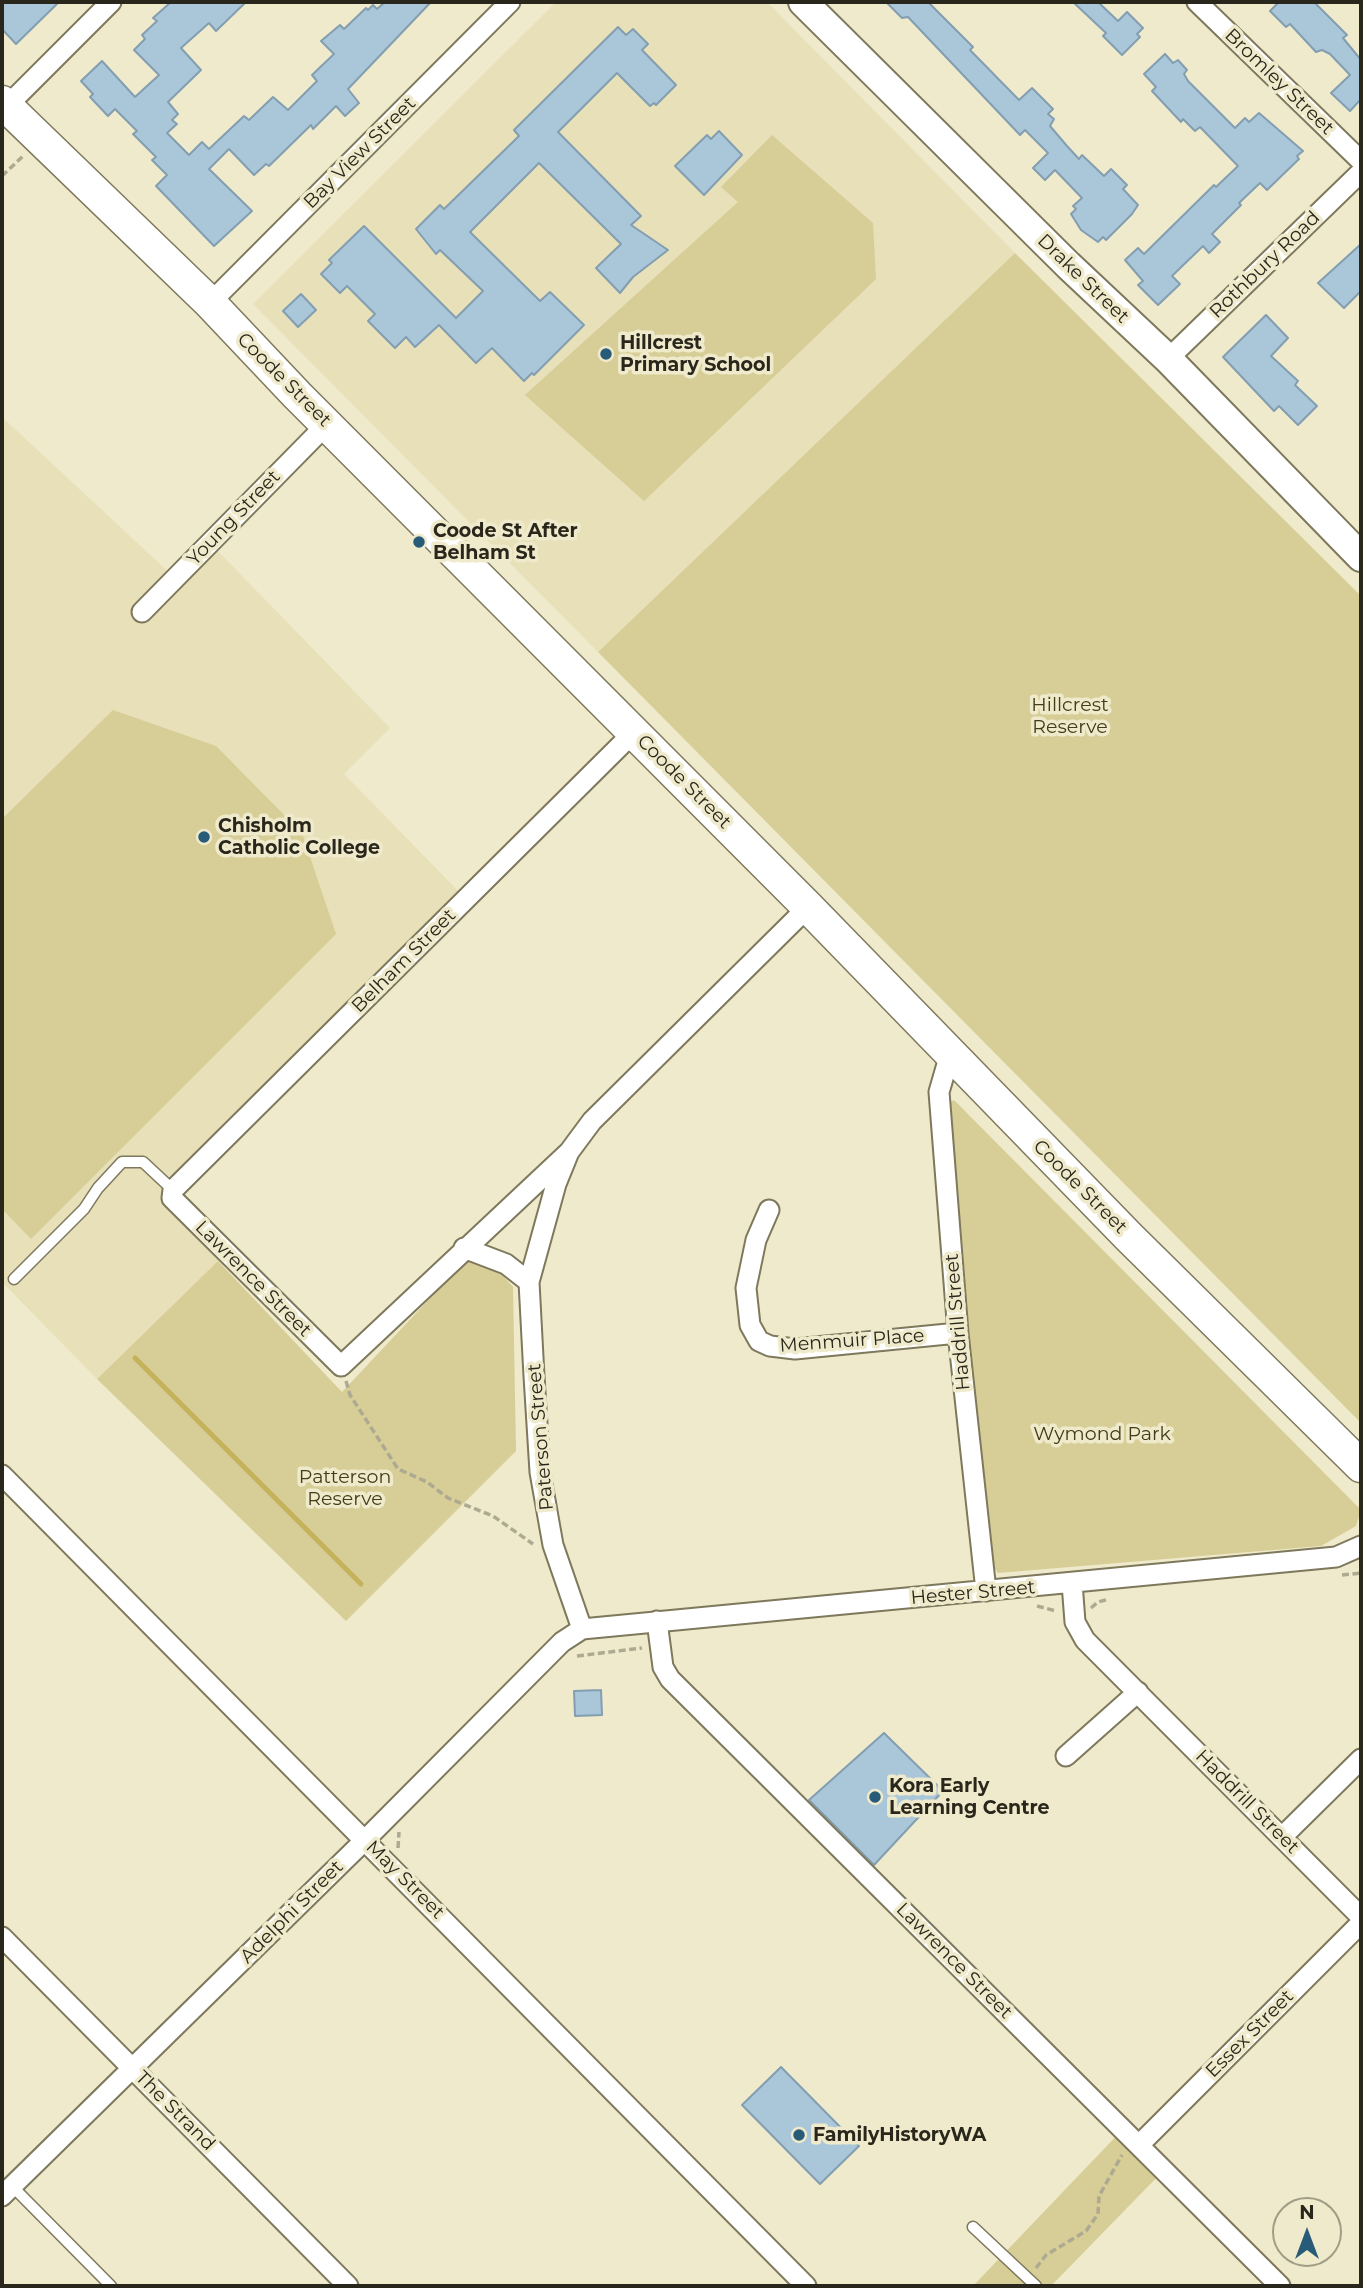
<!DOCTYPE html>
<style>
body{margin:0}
#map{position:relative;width:1363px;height:2288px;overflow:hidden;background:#efeacb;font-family:Montserrat,sans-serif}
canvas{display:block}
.frame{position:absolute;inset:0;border:4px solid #29261b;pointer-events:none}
.north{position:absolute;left:1272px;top:2197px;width:70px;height:70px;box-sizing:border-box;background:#efeacb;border:2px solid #a09c85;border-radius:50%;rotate:0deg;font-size:19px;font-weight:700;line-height:28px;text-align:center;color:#29261b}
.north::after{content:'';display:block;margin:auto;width:24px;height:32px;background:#285b78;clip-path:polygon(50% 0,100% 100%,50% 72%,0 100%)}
</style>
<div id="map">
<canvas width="1363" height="2288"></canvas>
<div class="frame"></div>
<div class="north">N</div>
</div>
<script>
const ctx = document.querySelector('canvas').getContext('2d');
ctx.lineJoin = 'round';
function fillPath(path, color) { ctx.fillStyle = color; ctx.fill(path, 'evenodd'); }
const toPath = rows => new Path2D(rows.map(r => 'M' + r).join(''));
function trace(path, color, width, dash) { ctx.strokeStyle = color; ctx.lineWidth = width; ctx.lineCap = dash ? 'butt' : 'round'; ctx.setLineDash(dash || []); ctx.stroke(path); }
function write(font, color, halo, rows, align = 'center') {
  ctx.font = font + ' Montserrat,sans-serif'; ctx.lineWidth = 7; ctx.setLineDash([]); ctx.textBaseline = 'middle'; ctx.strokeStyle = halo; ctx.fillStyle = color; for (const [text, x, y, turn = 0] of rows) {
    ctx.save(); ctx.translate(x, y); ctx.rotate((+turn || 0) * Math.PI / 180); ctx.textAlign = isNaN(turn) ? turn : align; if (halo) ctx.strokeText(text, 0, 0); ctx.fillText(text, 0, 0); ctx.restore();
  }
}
const built = toPath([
 [556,2,767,2,1015,253,598,652,253,304],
 [2,417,175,578,210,543,390,728,344,774,467,900,173,1190,218,1261,97,1379,2,1282]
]);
const green = toPath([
 [772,135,873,223,876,279,644,501,525,395,738,202,721,187],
 [1015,253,1361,596,1361,1423,598,652],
 [113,710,216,746,302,833,336,934,31,1239,2,1209,2,819],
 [954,1100,1361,1510,1356,1526,1321,1546,998,1573,984,1554,941,1108],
 [218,1261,342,1392,465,1261,495,1267,513,1287,516,1451,346,1621,97,1379],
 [1123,2129,1164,2170,1051,2286,973,2286]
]);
const stream = toPath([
 [135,1358,361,1584]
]);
const building = toPath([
 [2,2,59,2,16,44,2,29,2,2],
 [171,2,246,2,216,31,209,23,181,48,201,70,168,102,178,114,172,120,177,124,167,133,189,155,202,142,209,149,244,116,249,120,273,97,288,110,317,81,312,75,334,54,321,41,340,25,344,29,366,8,368,10,373,5,377,9,385,2,431,2,348,89,359,103,345,116,336,106,313,129,311,125,269,166,266,164,254,175,229,149,209,169,252,211,214,246,156,186,167,175,152,160,156,157,133,134,137,131,115,109,108,116,90,97,93,94,81,81,102,61,135,97,159,75,134,50,145,39,142,35,157,21,153,18,171,2],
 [886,2,928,2,973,47,970,50,1019,100,1032,88,1053,109,1048,114,1054,119,1050,126,1067,146,1079,159,1082,155,1104,176,1111,169,1127,185,1123,189,1138,205,1132,214,1106,240,1103,237,1098,242,1081,230,1071,214,1076,209,1073,206,1082,198,1055,170,1045,180,1033,168,1048,153,1025,130,1020,135,908,17,902,18,886,2],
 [1073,2,1098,2,1118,21,1127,12,1143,28,1137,34,1140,37,1122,55,1103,36,1106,33,1073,2],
 [1279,2,1314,2,1347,35,1343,38,1361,60,1361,99,1350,111,1331,93,1350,75,1330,54,1322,50,1316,52,1290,24,1286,27,1270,11,1279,2],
 [618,27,626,35,633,29,648,44,642,50,676,85,656,105,654,103,650,106,617,73,558,132,641,216,631,225,668,250,633,277,620,293,596,268,621,244,539,163,470,232,540,301,550,292,584,325,534,375,532,373,524,381,492,348,476,363,439,325,415,347,406,337,395,348,368,321,375,314,347,286,340,293,321,274,332,263,329,260,364,226,456,318,483,291,440,250,436,254,416,229,440,205,444,209,519,136,514,130,618,27],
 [1165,54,1173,63,1178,60,1187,70,1184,74,1188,81,1235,128,1245,118,1249,122,1259,113,1303,151,1297,156,1299,159,1267,190,1260,183,1239,203,1241,205,1212,234,1220,242,1209,253,1203,246,1172,276,1180,284,1158,305,1138,285,1143,281,1125,260,1138,248,1144,254,1214,185,1216,187,1238,166,1200,127,1195,131,1183,119,1181,122,1152,91,1156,87,1144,74,1165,54],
 [719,131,742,155,704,195,675,166,707,135,711,139,719,131],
 [1361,244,1361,291,1344,308,1318,283,1361,244],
 [301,294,316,310,298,327,283,311,301,294],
 [1266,315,1288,338,1271,356,1298,381,1295,385,1317,406,1298,425,1279,406,1274,411,1223,357,1266,315],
 [601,1690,602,1715,575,1716,574,1691,601,1690],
 [884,1733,943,1791,874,1865,809,1800,884,1733],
 [781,2067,859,2146,820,2184,742,2105,781,2067]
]);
const path = toPath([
 [2,176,23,156],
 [346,1381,350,1395,398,1469,427,1482,448,1498,493,1516,533,1544],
 [1342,1575,1361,1573],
 [1037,1606,1056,1611],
 [1091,1608,1098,1602,1109,1599],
 [577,1656,642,1648],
 [398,1848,399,1832],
 [1036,2268,1046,2255,1086,2231,1098,2214,1099,2196,1122,2155]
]);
const lane = toPath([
 [14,1279,84,1209,98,1188,122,1162,143,1162,173,1190],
 [12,2186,111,2286],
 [973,2227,1036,2286]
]);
const street = toPath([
 [1197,2,1361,161],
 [6,107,111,2],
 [210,303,510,2],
 [1168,359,1361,172],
 [142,612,327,424],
 [950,1054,939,1092,958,1333,986,1591],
 [569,1152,341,1366,172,1198,173,1190,634,732],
 [769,1210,756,1240,746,1288,750,1325,759,1341,770,1346,795,1349,958,1333],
 [464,1248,506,1264,529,1282],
 [2,1475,806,2286],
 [1072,1583,1075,1622,1085,1640,1361,1917],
 [657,1621,663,1667,670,1679,1280,2286],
 [582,1629,553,1545,540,1472,534,1376,529,1282,556,1184,569,1152,592,1121,808,907],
 [1066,1756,1138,1692],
 [1282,1837,1361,1759],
 [2,1937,348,2286],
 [1139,2145,1361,1923],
 [2,2196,366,1839,562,1642,582,1629,1336,1557,1361,1546]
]);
const secondary = toPath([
 [803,2,1068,265,1168,359,1361,557]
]);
const primary = toPath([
 [2,102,210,303,297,395,808,907,1129,1237,1361,1466]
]);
const markers = [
 [606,354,7,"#285b78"],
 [419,542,7,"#285b78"],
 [204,837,7,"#285b78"],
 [875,1797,7,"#285b78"],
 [799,2135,7,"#285b78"]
];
const streetNames = [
 ["Bromley Street",1279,82,44],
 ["Bay View Street",360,153,-45],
 ["Rothbury Road",1265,265,-44],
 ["Drake Street",1083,279,44],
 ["Coode Street",284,380,45],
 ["Young Street",234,518,-46],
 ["Coode Street",684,782,45],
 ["Belham Street",404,961,-45],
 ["Coode Street",1080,1187,45],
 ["Lawrence Street",253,1279,45],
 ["Haddrill Street",958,1322,-95],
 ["Menmuir Place",852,1341,-4],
 ["Paterson Street",541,1437,-95],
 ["Hester Street",973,1593,-5],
 ["Haddrill Street",1247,1802,45],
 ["May Street",405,1880,45],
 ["Adelphi Street",292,1912,-45],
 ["Lawrence Street",954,1961,45],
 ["Essex Street",1250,2034,-45],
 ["The Strand",175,2111,45]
];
const poiNames = [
 ["Hillcrest",620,343],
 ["Primary School",620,365],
 ["Coode St After",433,531],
 ["Belham St",433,553],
 ["Chisholm",218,826],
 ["Catholic College",218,848],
 ["Kora Early",889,1786],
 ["Learning Centre",889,1808],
 ["FamilyHistoryWA",813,2135]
];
const parkNames = [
 ["Hillcrest",1070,705],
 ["Reserve",1070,727],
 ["Wymond Park",1102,1434],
 ["Patterson",345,1477],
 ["Reserve",345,1499]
];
fillPath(built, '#e7e0b9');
fillPath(green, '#d7cd97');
trace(stream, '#c4b35b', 5);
fillPath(building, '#a9c7d9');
trace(building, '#829eb0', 2);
trace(lane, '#7e785c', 13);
trace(street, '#7e785c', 23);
trace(secondary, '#7e785c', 32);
trace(primary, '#7e785c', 35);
trace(path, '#aeaa91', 3.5, [7, 3.5]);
trace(lane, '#fff', 10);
trace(street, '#fff', 19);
trace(secondary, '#fff', 28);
trace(primary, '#fff', 32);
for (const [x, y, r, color] of markers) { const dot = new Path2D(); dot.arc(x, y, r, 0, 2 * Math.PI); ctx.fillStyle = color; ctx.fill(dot); trace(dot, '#efeacb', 2.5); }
write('19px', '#29261b', '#efeacb', streetNames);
write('bold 19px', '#29261b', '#efeacb', poiNames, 'left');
write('19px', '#433c16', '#efeacb', parkNames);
</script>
